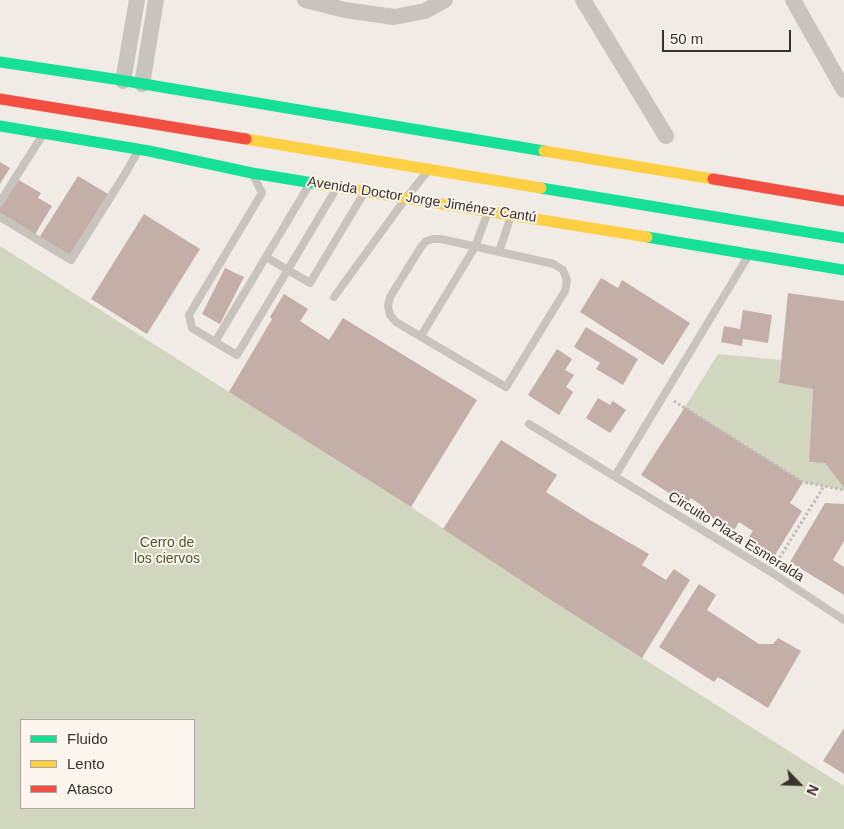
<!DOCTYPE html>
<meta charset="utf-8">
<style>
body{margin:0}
#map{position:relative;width:844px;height:829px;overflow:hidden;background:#f0ebe5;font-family:Arial,sans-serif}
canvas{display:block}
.legend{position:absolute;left:20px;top:719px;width:175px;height:90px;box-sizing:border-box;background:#fbf5ee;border:1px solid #aea6a0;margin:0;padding:6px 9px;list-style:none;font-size:15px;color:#3b302b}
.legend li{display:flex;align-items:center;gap:10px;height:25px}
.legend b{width:25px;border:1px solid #aea6a0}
.north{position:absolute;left:774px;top:759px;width:50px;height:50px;-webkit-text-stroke:4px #fbf5ee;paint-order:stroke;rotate:114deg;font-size:14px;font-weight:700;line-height:20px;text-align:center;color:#3b302b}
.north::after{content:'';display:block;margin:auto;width:18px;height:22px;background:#3b302b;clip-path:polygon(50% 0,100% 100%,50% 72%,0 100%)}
.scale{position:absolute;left:662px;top:30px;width:129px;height:22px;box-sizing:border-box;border:2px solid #3b302b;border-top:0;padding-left:6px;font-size:15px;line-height:18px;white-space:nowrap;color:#3b302b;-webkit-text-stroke:4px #fbf5ee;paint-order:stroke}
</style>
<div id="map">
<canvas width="844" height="829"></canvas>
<ul class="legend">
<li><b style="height:6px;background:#16e098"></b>Fluido</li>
<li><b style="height:6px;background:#ffcf43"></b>Lento</li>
<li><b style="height:6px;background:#f24e42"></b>Atasco</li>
</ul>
<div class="north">N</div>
<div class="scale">50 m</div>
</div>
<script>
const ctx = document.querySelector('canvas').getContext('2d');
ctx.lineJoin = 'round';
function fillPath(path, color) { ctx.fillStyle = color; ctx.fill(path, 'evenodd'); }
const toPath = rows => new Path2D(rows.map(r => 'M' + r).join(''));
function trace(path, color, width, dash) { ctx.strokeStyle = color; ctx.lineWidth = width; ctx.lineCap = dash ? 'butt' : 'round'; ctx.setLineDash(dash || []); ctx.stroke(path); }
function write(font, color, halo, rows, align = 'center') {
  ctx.font = font + ' Arial,sans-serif'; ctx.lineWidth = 4; ctx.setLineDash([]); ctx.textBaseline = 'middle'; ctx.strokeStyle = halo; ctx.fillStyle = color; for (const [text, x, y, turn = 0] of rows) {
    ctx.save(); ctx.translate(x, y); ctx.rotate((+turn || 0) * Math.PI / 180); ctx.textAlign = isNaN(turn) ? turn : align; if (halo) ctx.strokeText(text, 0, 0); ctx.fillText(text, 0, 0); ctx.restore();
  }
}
const green = toPath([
 [0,246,229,392,411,507,543,595,844,786,844,829,0,829],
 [21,720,194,720,194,808,21,808],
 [718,354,781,360,779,383,813,389,809,462,825,463,844,488,844,490,803,482,685,407]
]);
const building = toPath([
 [0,162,10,168,0,184],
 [78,176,108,194,69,257,39,238],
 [17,179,41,193,38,198,52,206,34,236,0,215,0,207],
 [144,214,200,249,147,334,91,299],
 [225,268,244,277,220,324,202,314],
 [601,278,618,288,622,280,690,323,663,365,580,312],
 [788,293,844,301,844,488,825,463,809,462,813,389,779,383],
 [284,294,308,309,300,321,329,340,343,318,477,400,411,507,229,392,272,319,270,317],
 [743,310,772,315,768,343,743,339,742,346,721,342,724,326,740,329],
 [586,327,638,359,623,385,596,369,600,363,574,347],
 [557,349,572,359,565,370,574,375,566,387,573,392,559,415,528,395],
 [598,398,610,405,613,401,626,410,610,433,586,418],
 [685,407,803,482,790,503,802,511,772,560,745,542,753,531,739,522,734,531,711,517,705,525,696,519,704,507,691,498,686,504,641,475],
 [501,440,557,475,546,492,590,520,649,554,642,565,666,580,674,569,690,580,642,658,543,595,443,529],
 [825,503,844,504,844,541,833,560,844,567,844,595,790,562],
 [699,584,716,595,707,610,759,644,773,644,778,638,801,651,768,708,718,677,714,682,659,647],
 [844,728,844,774,823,761]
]);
const path = toPath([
 [674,401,803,482,844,490],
 [777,562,824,486]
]);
const lane = toPath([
 [254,177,262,193,189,315,192,328,215,342,309,185],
 [0,202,42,136],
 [0,217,71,260,125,174,138,151],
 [433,239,441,239,554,264,563,270,567,280,565,291,506,387,396,322,390,315,388,306,390,297,421,247,426,241,433,239],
 [499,252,511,216],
 [266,257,310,283,364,193],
 [334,297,406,198,427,172],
 [421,336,475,247,488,212],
 [215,342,237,355,336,189],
 [529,424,771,572,844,620],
 [615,476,747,258]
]);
const street = toPath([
 [305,0,345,10,394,17,425,11,445,0],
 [583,0,666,136],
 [793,0,844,90],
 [123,81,137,0],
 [142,84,156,0]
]);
const fast = toPath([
 [0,62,114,79,544,151],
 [0,126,149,151,252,173,319,184],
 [541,188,844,238],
 [647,237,844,270]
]);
const slow = toPath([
 [246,139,541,188],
 [544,151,713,179],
 [319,184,647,237]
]);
const jam = toPath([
 [0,99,246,139],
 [713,179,844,201]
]);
const streetNames = [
 ["Avenida Doctor Jorge Jiménez Cantú",422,200,9],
 ["Circuito Plaza Esmeralda",736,537,32]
];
const parkNames = [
 ["Cerro de",167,543],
 ["los ciervos",167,559]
];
fillPath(green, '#d1d6bf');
fillPath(building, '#c3afa7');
trace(path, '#c2bbb6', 3, [2.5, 2.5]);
trace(lane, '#c9c3be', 8);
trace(street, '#c9c3be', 16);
trace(fast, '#16e098', 11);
trace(slow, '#ffcf43', 11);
trace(jam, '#f24e42', 11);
write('14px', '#3b302b', '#fbf5ee', streetNames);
write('14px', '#4a5a2e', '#fbf5ee', parkNames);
</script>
